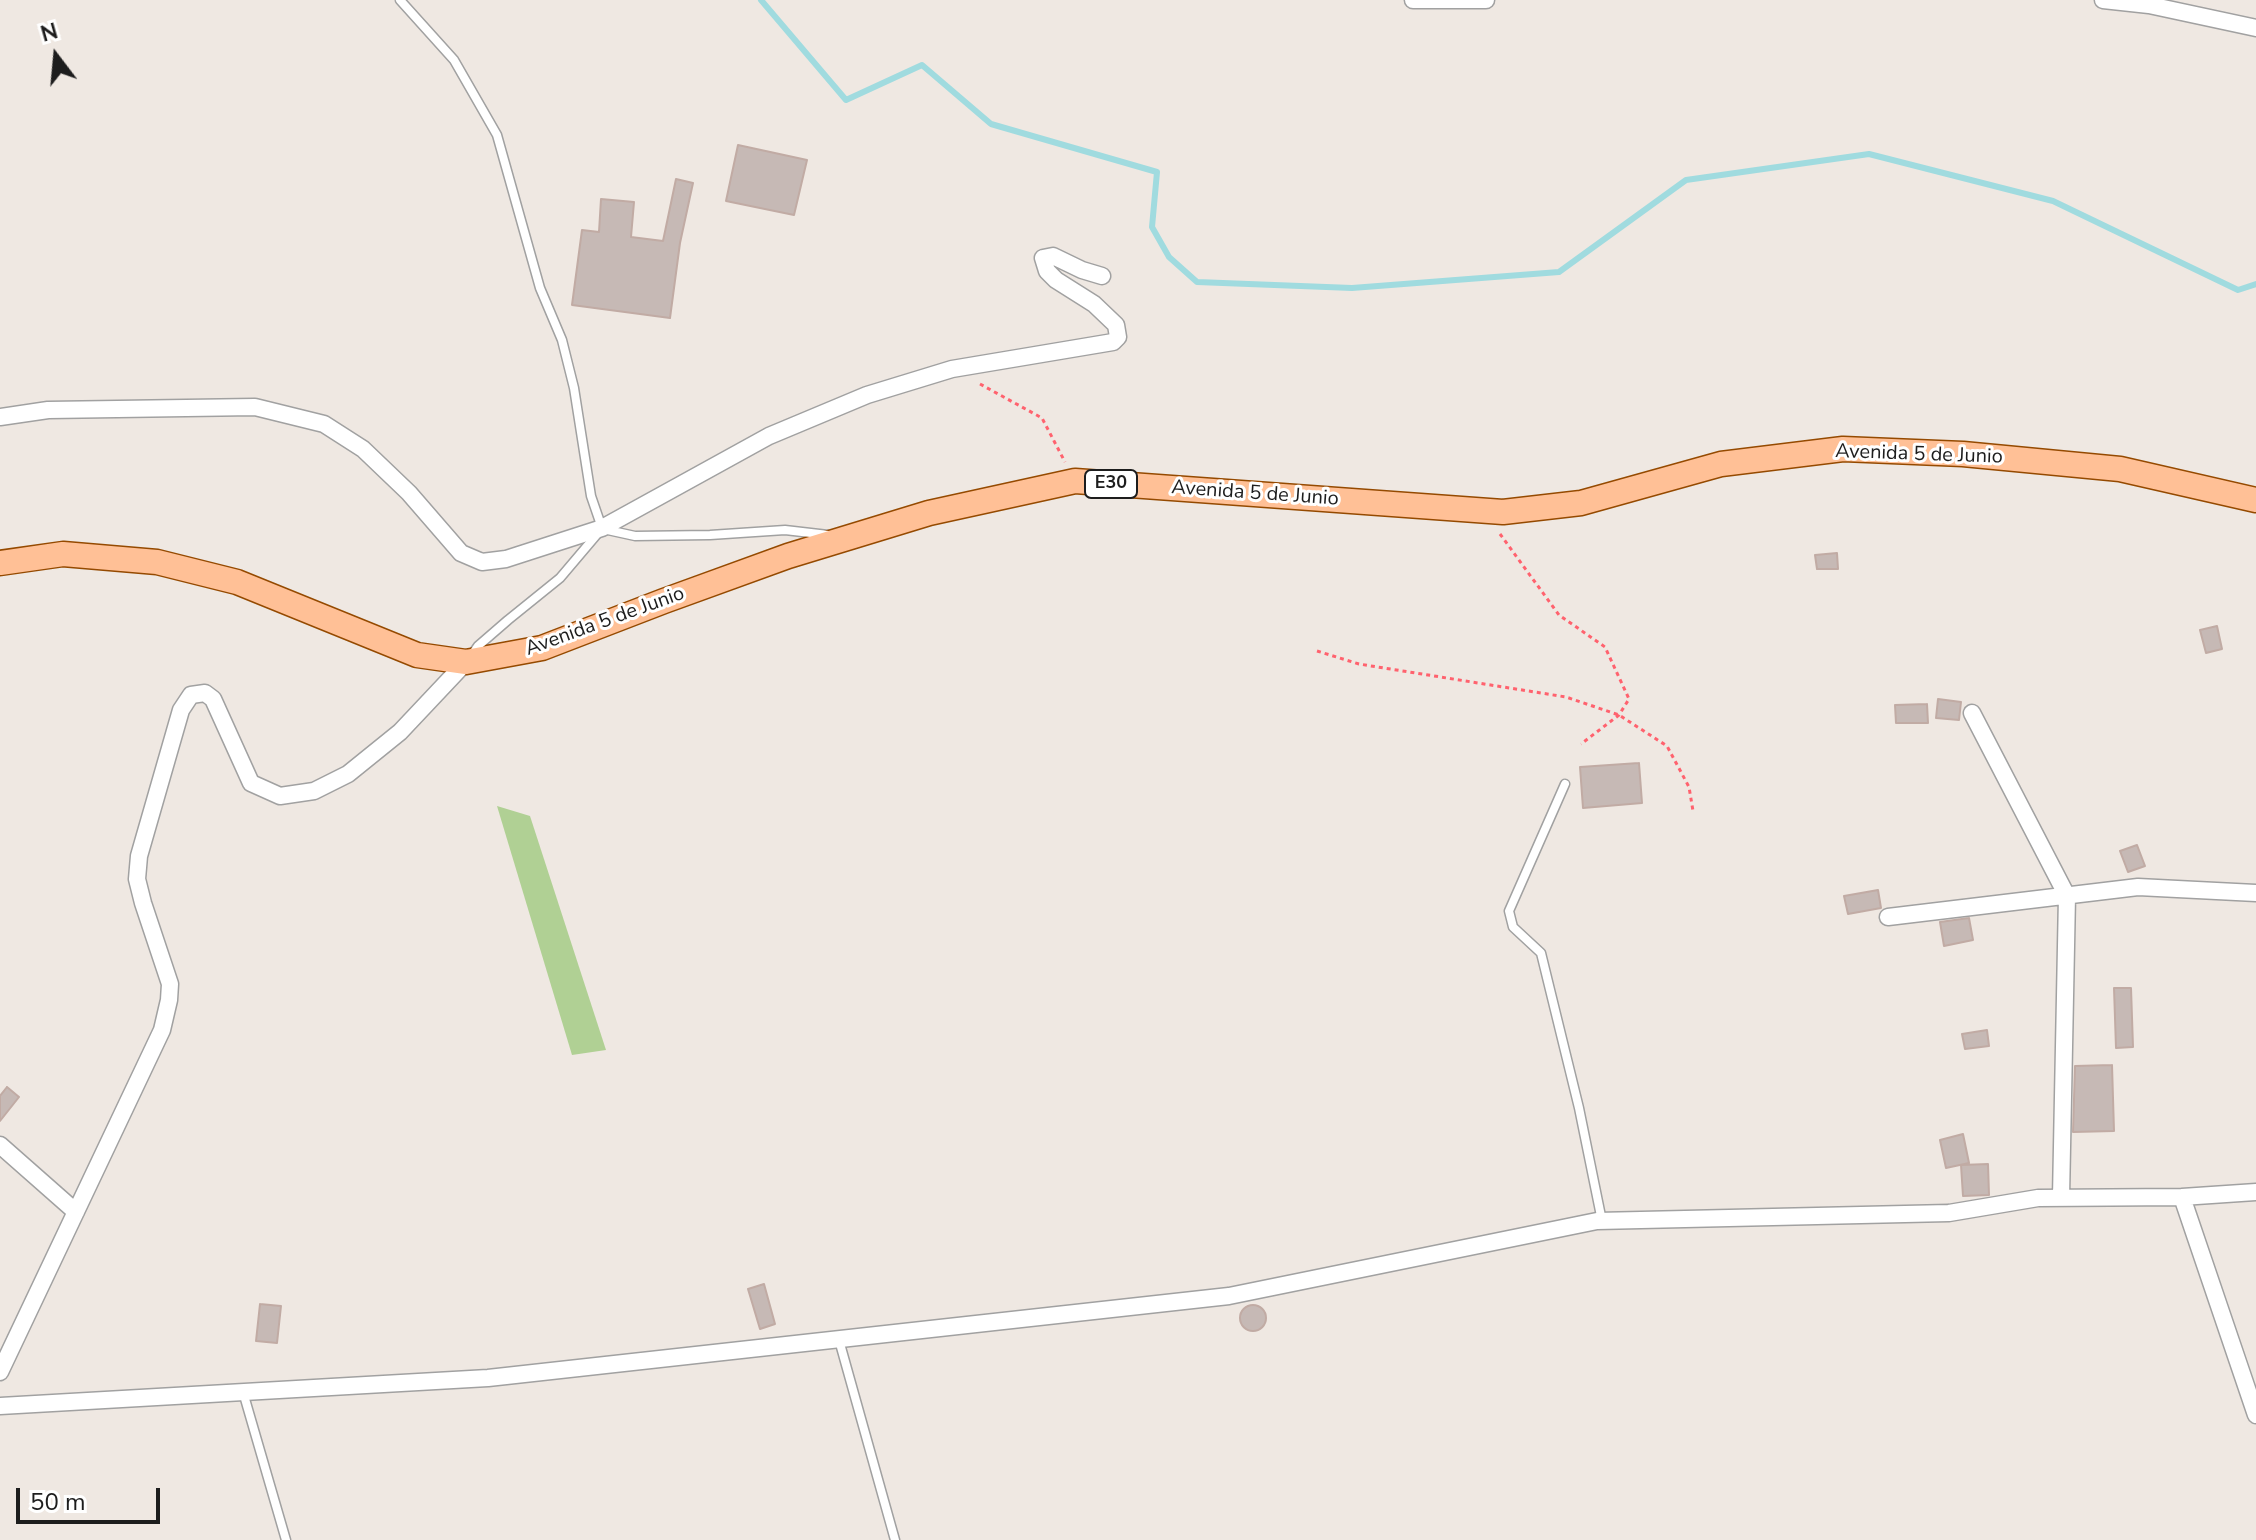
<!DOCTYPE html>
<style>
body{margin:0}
#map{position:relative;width:2256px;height:1540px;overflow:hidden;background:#efe8e2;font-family:"Nunito Sans",sans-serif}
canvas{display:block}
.north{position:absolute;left:16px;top:16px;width:80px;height:80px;-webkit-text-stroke:6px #fff;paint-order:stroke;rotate:344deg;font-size:22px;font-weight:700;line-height:32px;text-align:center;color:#1d1d1d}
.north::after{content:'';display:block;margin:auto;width:28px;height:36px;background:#1d1d1d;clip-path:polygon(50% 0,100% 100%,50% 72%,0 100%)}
.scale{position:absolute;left:16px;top:1488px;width:144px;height:36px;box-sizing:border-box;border:4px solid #1d1d1d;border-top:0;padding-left:10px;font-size:24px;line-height:28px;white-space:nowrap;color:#1d1d1d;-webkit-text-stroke:6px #fff;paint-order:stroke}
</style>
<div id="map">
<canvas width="2256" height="1540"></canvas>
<div class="north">N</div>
<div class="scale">50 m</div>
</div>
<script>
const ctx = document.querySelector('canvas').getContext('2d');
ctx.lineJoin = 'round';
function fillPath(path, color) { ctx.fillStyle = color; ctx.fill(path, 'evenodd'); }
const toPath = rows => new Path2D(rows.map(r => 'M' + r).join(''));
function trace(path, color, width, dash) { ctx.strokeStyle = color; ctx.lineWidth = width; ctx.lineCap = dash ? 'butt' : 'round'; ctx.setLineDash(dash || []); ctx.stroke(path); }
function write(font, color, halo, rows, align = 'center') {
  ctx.font = font + ' "Nunito Sans",sans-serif'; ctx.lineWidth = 6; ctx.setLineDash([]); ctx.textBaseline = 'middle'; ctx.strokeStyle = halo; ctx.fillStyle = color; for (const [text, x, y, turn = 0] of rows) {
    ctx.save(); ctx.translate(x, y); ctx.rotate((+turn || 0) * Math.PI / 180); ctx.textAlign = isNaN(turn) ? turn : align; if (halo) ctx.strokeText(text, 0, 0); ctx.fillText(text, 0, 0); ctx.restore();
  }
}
const forest = toPath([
 [497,806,530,816,606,1050,572,1055]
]);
const stream = toPath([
 [761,0,846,100,922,65,991,124,1157,172,1152,227,1169,257,1197,282,1352,288,1559,272,1686,180,1869,154,2053,201,2238,290,2256,284]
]);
const building = toPath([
 [738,145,807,160,794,215,726,201,738,145],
 [676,179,693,183,680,243,670,318,572,305,582,230,599,232,601,199,634,202,631,237,663,241,676,179],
 [1837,553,1838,569,1817,569,1815,555,1837,553],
 [2217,626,2222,649,2206,653,2200,630,2217,626],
 [1938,699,1961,702,1959,720,1936,718,1938,699],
 [1927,704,1928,723,1896,723,1895,705,1927,704],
 [1639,763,1642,803,1583,808,1580,767,1639,763],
 [2137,845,2145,866,2128,872,2120,851,2137,845],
 [1878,890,1881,908,1848,914,1844,896,1878,890],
 [1969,918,1973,940,1944,946,1940,922,1969,918],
 [2114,988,2131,988,2133,1047,2116,1048,2114,988],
 [1987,1030,1989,1046,1965,1049,1962,1034,1987,1030],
 [2112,1065,2114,1131,2073,1132,2075,1066,2112,1065],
 [7,1087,19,1097,0,1121,0,1096,7,1087],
 [1963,1134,1969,1163,1946,1168,1940,1140,1963,1134],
 [1988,1164,1989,1195,1963,1196,1961,1165,1988,1164],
 [764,1284,775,1324,760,1329,748,1289,764,1284],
 [260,1304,281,1306,277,1343,256,1341,260,1304],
 '1240 1318a13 13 0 1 1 26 0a13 13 0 1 1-26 0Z'
]);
const path = toPath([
 [980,384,1042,418,1065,462],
 [1500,534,1559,615,1605,647,1629,699,1619,715,1581,744],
 [1317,651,1359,664,1566,697,1619,715,1667,746,1689,787,1693,811]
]);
const service = toPath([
 [400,0,454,60,497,135,540,288,562,340,574,388,591,496,602,528],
 [603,529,635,536,710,535,785,530,828,535],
 [471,656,478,646,508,620,560,578,599,532],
 [1565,784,1509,911,1513,927,1541,953,1579,1108,1602,1221],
 [839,1340,895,1540],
 [243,1392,286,1540]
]);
const minor = toPath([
 [1413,0,1486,0],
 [2103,0,2149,5,2256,28],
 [0,417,48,410,255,407,324,424,363,449,409,493,461,553,482,562,506,559,602,528,769,436,867,395,952,369,1113,342,1118,337,1116,325,1094,304,1056,280,1047,271,1043,258,1053,256,1082,270,1102,276],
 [1972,713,2067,896,2061,1197],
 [1888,917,2138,887,2256,893],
 [0,1145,76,1212],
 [2182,1197,2256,1192],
 [0,1372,162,1030,169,1000,170,984,143,903,137,879,139,856,181,710,191,695,205,693,213,699,251,783,280,796,314,791,348,774,400,732,466,662],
 [0,1406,488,1378,1229,1296,1597,1221,1949,1213,2038,1198,2182,1197,2256,1415]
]);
const primary = toPath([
 [0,563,63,554,157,562,237,582,417,655,466,662,542,648,664,601,788,556,929,513,1075,481,1503,512,1581,503,1721,464,1843,449,1963,454,2120,469,2256,500]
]);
const shields = [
 [1111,484,52]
];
const shieldNames = [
 ["E30",1111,484]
];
const streetNames = [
 ["Avenida 5 de Junio",1919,455,2],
 ["Avenida 5 de Junio",1255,494,4],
 ["Avenida 5 de Junio",605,622,-20]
];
fillPath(forest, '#b0d094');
trace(stream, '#a0dbdf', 6);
fillPath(building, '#c6b9b5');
trace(building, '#c1aba4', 2);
trace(service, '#a1a1a1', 11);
trace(minor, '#a1a1a1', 19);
trace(primary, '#954a00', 27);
trace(path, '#ff626e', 3, [4, 4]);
trace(service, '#fff', 8);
trace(minor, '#fff', 16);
trace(primary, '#ffc096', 24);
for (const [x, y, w] of shields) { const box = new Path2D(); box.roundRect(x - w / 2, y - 14, w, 28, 6); ctx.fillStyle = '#fff'; ctx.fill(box); trace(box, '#1d1d1d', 2); }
write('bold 18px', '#1d1d1d', null, shieldNames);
write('20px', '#1d1d1d', '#fff', streetNames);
</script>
